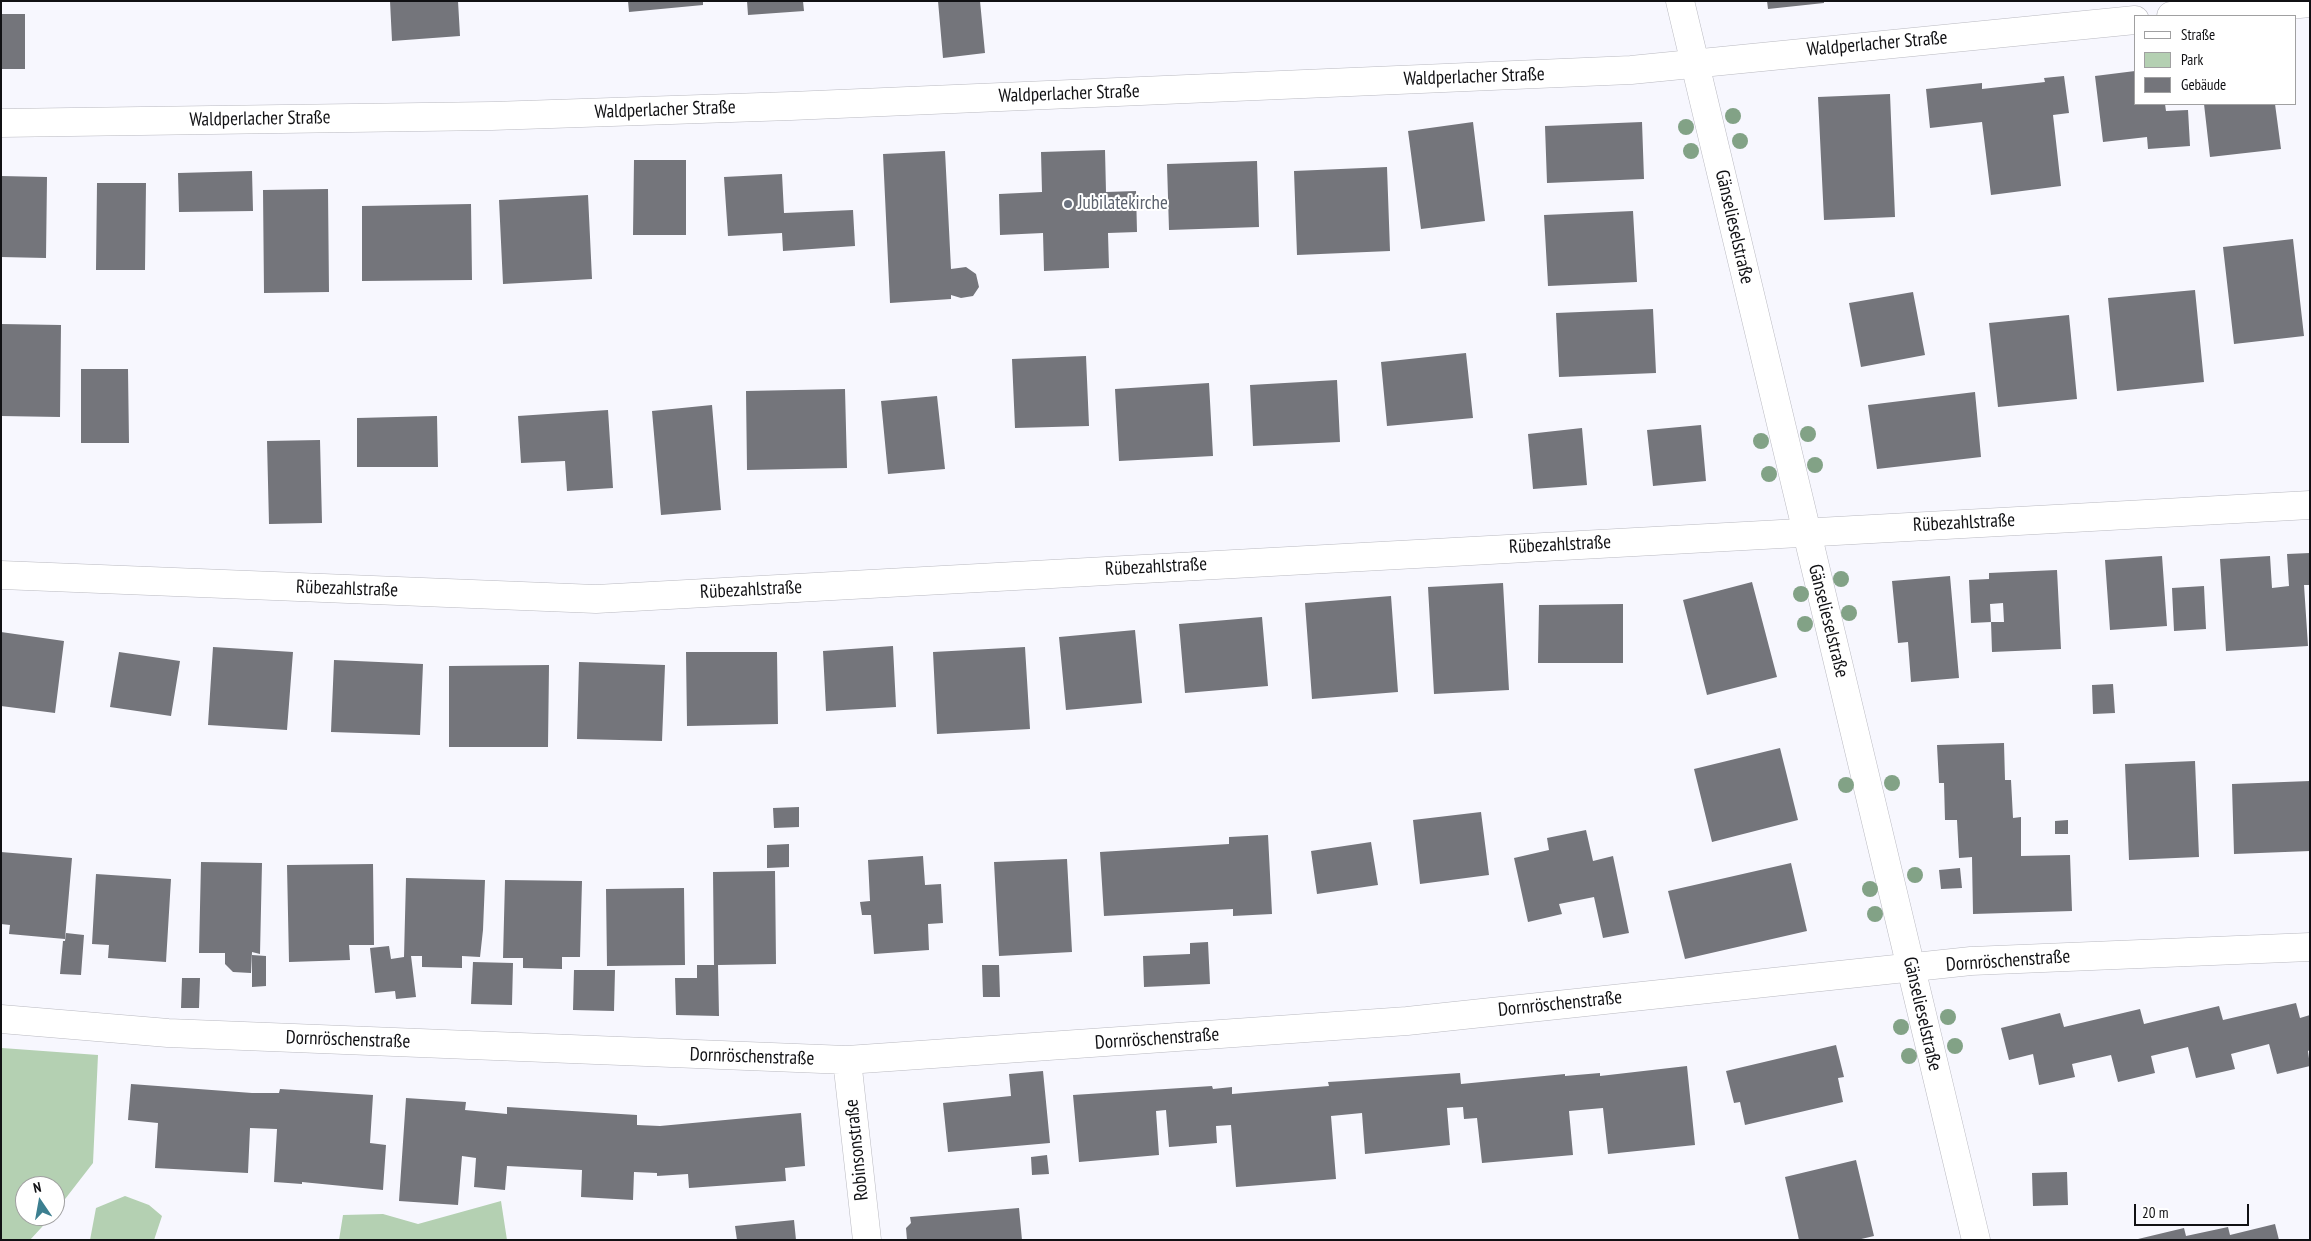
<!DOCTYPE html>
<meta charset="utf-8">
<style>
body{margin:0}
#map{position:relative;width:2311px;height:1241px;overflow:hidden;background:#f7f7fe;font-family:"PT Sans Narrow",sans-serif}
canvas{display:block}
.frame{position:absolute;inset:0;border:2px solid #111114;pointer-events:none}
.legend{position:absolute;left:2134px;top:15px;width:162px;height:90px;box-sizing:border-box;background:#fff;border:1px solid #a0a0a1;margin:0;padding:6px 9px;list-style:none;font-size:15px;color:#111114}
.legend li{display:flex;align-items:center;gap:10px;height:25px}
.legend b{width:25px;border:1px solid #a0a0a1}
.north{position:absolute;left:15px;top:1176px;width:50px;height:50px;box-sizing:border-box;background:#fff;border:1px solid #a0a0a1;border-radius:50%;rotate:348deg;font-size:14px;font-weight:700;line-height:20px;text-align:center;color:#111114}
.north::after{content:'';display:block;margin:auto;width:18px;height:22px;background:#3c7f90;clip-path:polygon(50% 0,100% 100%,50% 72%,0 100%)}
.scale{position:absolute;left:2134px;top:1204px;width:115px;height:22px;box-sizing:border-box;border:2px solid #111114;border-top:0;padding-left:6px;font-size:15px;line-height:18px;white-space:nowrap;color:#111114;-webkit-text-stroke:4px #fff;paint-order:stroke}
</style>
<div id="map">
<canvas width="2311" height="1241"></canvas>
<div class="frame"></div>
<ul class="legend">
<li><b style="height:6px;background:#fff"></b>Straße</li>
<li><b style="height:14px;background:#b4d0b2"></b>Park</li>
<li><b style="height:14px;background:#74757b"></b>Gebäude</li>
</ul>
<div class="north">N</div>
<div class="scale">20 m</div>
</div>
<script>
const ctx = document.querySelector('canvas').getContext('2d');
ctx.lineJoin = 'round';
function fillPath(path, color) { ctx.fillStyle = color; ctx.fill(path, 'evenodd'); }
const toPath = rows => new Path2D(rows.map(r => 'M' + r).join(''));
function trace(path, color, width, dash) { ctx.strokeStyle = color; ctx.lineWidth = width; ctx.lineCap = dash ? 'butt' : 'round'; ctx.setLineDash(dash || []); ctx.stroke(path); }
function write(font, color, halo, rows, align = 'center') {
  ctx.font = font + ' "PT Sans Narrow",sans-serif'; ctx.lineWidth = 4; ctx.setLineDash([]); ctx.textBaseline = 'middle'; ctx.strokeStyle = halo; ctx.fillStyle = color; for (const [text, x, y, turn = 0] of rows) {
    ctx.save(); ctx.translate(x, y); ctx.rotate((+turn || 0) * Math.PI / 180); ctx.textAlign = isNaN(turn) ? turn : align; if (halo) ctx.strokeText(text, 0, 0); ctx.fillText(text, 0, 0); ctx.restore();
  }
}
const green = toPath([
 [2,1048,98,1055,93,1163,55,1212,55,1186,25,1186,25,1216,52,1216,30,1240,1,1240],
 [125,1196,149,1205,162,1216,154,1240,90,1240,96,1208],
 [501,1201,507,1240,339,1240,343,1215,383,1214,418,1224]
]);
const building = toPath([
 [390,1,458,1,460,36,392,41],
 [628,1,703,1,703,5,629,12],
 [747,1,803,1,804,11,748,15],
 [938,1,980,1,985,53,943,58],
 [1767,1,1824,1,1824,3,1768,9],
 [1,14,25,14,25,69,1,69],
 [2135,71,2135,104,2165,104,2166,111,2188,110,2190,146,2148,149,2147,137,2103,142,2095,76],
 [2064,76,2069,113,2053,115,2061,186,1991,195,1982,122,1930,128,1926,89,1982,83,1982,89,2045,82,2044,78],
 [1890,94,1895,217,1824,220,1818,97],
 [2204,104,2275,104,2281,149,2210,157],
 [1473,122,1485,221,1421,229,1408,131],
 [1642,122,1644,179,1547,183,1545,126],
 [1105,150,1106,192,1136,191,1137,232,1108,233,1109,268,1044,271,1043,233,1000,235,999,194,1042,192,1041,152],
 [945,151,951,269,966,267,976,274,979,287,973,296,961,298,951,295,951,299,890,303,883,154],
 [634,160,686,160,686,235,633,235],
 [1257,161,1259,227,1169,230,1167,164],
 [1387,167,1390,251,1297,255,1294,171],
 [252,171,253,211,179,212,178,173],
 [782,174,784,213,853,210,855,246,783,251,782,233,728,236,724,177],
 [1,176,47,177,46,258,1,257],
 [97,183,146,183,145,270,96,270],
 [328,189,329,292,264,293,263,190],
 [588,195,592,279,503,284,499,200],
 [471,204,472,280,362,281,362,206],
 [1633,211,1637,282,1548,286,1544,215],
 [2293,239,2304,336,2234,344,2223,247],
 [2195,290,2204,382,2117,391,2108,298],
 [1913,292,1925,355,1861,367,1849,303],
 [1653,309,1656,373,1559,377,1556,313],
 [2069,315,2077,399,1998,407,1989,323],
 [1,324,61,325,60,417,1,416],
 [1466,353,1473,418,1387,426,1381,362],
 [1086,356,1089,426,1015,428,1012,359],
 [81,369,128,369,129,443,81,443],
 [1337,380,1340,442,1253,446,1250,385],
 [1209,383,1213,456,1119,461,1115,389],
 [845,389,847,468,747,470,746,391],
 [1975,392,1981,457,1877,469,1868,405],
 [937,396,945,469,888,474,881,401],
 [712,405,721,510,661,515,652,411],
 [608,410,613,488,567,491,565,461,521,463,518,416],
 [437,416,438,467,357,467,357,418],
 [1701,425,1706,481,1653,486,1647,430],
 [1582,428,1587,485,1533,489,1528,434],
 [320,440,322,523,269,524,267,441],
 [2310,553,2310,585,2304,585,2308,646,2226,651,2220,559,2270,556,2272,588,2289,586,2287,554],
 [2162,556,2167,626,2110,630,2105,560],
 [2057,570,2061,649,1992,652,1991,622,2004,622,2003,603,1990,604,1991,622,1971,623,1969,580,1989,579,1989,573],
 [1950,576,1959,678,1911,682,1908,642,1898,643,1892,581],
 [1752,582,1777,677,1707,695,1683,600],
 [1503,583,1509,690,1434,694,1428,587],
 [2204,586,2206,629,2174,631,2172,588],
 [1391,596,1398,692,1312,699,1305,603],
 [1623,604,1623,663,1538,663,1539,605],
 [1262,617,1268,686,1185,693,1179,624],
 [1135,630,1142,703,1066,710,1059,637],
 [1,632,64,641,55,713,1,706],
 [893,646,896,707,826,711,823,651],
 [213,647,293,652,287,730,208,725],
 [1025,647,1030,729,937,734,933,652],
 [119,652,180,661,171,716,110,707],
 [686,652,777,652,778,724,687,726],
 [334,660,423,664,420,735,331,732],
 [579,662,665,665,662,741,577,739],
 [549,665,548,747,449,747,449,666],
 [2113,684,2115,713,2093,714,2092,685],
 [2004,743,2005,780,2011,780,2013,818,2021,817,2021,856,2070,855,2072,911,1973,914,1972,857,1959,858,1957,820,1945,820,1944,783,1939,783,1937,745],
 [1780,748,1798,820,1712,842,1694,769],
 [2195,761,2199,857,2129,860,2125,764],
 [2310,781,2310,851,2234,854,2232,784],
 [799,807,799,827,774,828,773,808],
 [1481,812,1489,875,1420,884,1413,820],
 [2068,820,2068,834,2055,834,2055,821],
 [1586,830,1593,861,1613,856,1629,933,1603,938,1594,897,1559,904,1562,914,1528,922,1514,858,1549,850,1547,838],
 [1268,835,1272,914,1233,916,1233,909,1104,916,1100,852,1229,844,1229,837],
 [1371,842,1378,885,1317,894,1311,851],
 [789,844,789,867,767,868,767,845],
 [1,852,72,858,65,939,9,934,10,925,1,924],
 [923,856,925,885,941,884,943,923,928,924,929,950,874,954,871,915,862,915,860,902,870,901,868,860],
 [1067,859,1072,952,999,956,994,862],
 [201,862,262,863,260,954,252,952,251,973,233,972,225,964,225,953,199,953],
 [1791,863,1807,931,1685,959,1668,891],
 [373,864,374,945,349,945,350,960,289,962,287,865],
 [1960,868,1962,888,1941,889,1939,870],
 [775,871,776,964,718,965,719,1016,676,1015,675,978,697,978,697,965,714,965,713,872],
 [96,874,171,879,166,962,108,958,109,945,92,944],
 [406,878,485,880,483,930,480,957,462,956,462,968,422,967,422,956,411,956,416,997,396,999,395,991,375,993,370,948,389,946,391,959,404,957],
 [505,880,582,881,580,957,562,957,562,969,523,968,523,958,503,958],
 [684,888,685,965,607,966,606,889],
 [66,933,84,935,81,975,60,974,63,941,65,941],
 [1208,942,1210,984,1144,987,1143,956,1190,954,1190,943],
 [252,955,266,956,266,986,252,987],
 [473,962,513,963,512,1005,471,1004],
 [982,965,999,965,1000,997,983,997],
 [574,970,615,970,614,1011,573,1010],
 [182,978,200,978,199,1008,181,1008],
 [2296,1003,2300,1018,2310,1015,2310,1050,2308,1051,2310,1066,2277,1074,2269,1044,2231,1054,2235,1069,2196,1078,2188,1047,2151,1056,2155,1073,2118,1082,2111,1055,2072,1064,2075,1077,2039,1085,2033,1054,2009,1060,2001,1028,2060,1013,2064,1027,2140,1009,2144,1024,2219,1006,2223,1020],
 [1836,1045,1844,1077,1838,1078,1843,1102,1745,1125,1740,1102,1734,1103,1726,1071],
 [1687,1066,1695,1145,1608,1154,1603,1108,1569,1111,1573,1155,1482,1163,1477,1118,1464,1119,1463,1107,1447,1108,1450,1145,1365,1154,1362,1113,1331,1116,1336,1179,1236,1187,1231,1125,1216,1126,1217,1143,1169,1147,1166,1110,1156,1111,1159,1155,1079,1162,1073,1095,1212,1086,1213,1089,1232,1087,1232,1094,1329,1086,1328,1082,1345,1081,1460,1073,1461,1084,1565,1074,1565,1076,1600,1073,1600,1076],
 [1043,1071,1050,1143,948,1152,943,1103,1011,1096,1009,1074],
 [131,1084,252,1093,279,1093,280,1089,373,1095,370,1143,386,1145,383,1190,302,1182,302,1184,274,1182,277,1129,250,1128,248,1173,155,1168,158,1123,128,1120],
 [406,1098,466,1102,465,1110,507,1114,507,1107,637,1115,637,1125,660,1126,801,1113,805,1166,785,1168,786,1181,689,1188,688,1174,657,1176,657,1173,634,1172,633,1200,581,1197,582,1170,507,1166,505,1190,474,1187,476,1158,462,1156,458,1205,399,1201],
 [1047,1155,1049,1174,1032,1175,1031,1157],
 [1856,1160,1874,1236,1857,1240,1799,1240,1785,1177],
 [2067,1172,2068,1205,2033,1206,2032,1173],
 [1019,1208,1022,1240,907,1240,906,1228,911,1223,910,1217],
 [794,1220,796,1240,737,1240,735,1226],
 [2275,1224,2279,1240,2138,1239,2184,1228,2186,1236,2228,1227,2230,1235]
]);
const minor = toPath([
 [2171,16,2310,3],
 [1,123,492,116,791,106,1631,70,2135,20],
 [1,575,596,599,2310,505],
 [1,1019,168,1033,847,1060,1407,1021,1971,961,2310,947],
 [847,1060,867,1240]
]);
const tertiary = toPath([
 [1680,1,1976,1240]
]);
const trees = [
 [1733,116],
 [1686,127],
 [1740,141],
 [1691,151],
 [1808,434],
 [1761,441],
 [1815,465],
 [1769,474],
 [1841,579],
 [1801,594],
 [1849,613],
 [1805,624],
 [1892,783],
 [1846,785],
 [1915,875],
 [1870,889],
 [1875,914],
 [1948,1017],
 [1901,1027],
 [1955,1046],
 [1909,1056]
];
const markers = [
 [1068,204,5,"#6b7280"]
];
const streetNames = [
 ["Waldperlacher Straße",1877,44,-5],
 ["Waldperlacher Straße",1474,77,-2],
 ["Waldperlacher Straße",1069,94,-2],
 ["Waldperlacher Straße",665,110,-2],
 ["Waldperlacher Straße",260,119,-1],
 ["Gänselieselstraße",1734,227,77],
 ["Rübezahlstraße",1964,523,-3],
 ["Rübezahlstraße",1560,545,-3],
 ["Rübezahlstraße",1156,567,-3],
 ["Rübezahlstraße",347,589,2],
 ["Rübezahlstraße",751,590,-3],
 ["Gänselieselstraße",1828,621,76],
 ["Dornröschenstraße",2008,961,-4],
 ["Dornröschenstraße",1560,1004,-6],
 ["Gänselieselstraße",1922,1014,77],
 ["Dornröschenstraße",1157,1039,-4],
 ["Dornröschenstraße",348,1040,2],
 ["Dornröschenstraße",752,1057,2],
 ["Robinsonstraße",857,1150,-96]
];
const worshipNames = [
 ["Jubilatekirche",1078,204]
];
fillPath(green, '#b4d0b2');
fillPath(building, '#74757b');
trace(minor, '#b9b9c0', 29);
trace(tertiary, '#b9b9c0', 29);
trace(minor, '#fff', 28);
trace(tertiary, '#fff', 28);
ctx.fillStyle = '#82a286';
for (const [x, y] of trees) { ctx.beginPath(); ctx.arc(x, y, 8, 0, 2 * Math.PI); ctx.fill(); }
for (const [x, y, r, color] of markers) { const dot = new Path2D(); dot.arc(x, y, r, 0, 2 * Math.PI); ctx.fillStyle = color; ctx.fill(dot); trace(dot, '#fff', 2); }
write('19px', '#111114', '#fff', streetNames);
write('19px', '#5b616d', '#fff', worshipNames, 'left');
</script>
